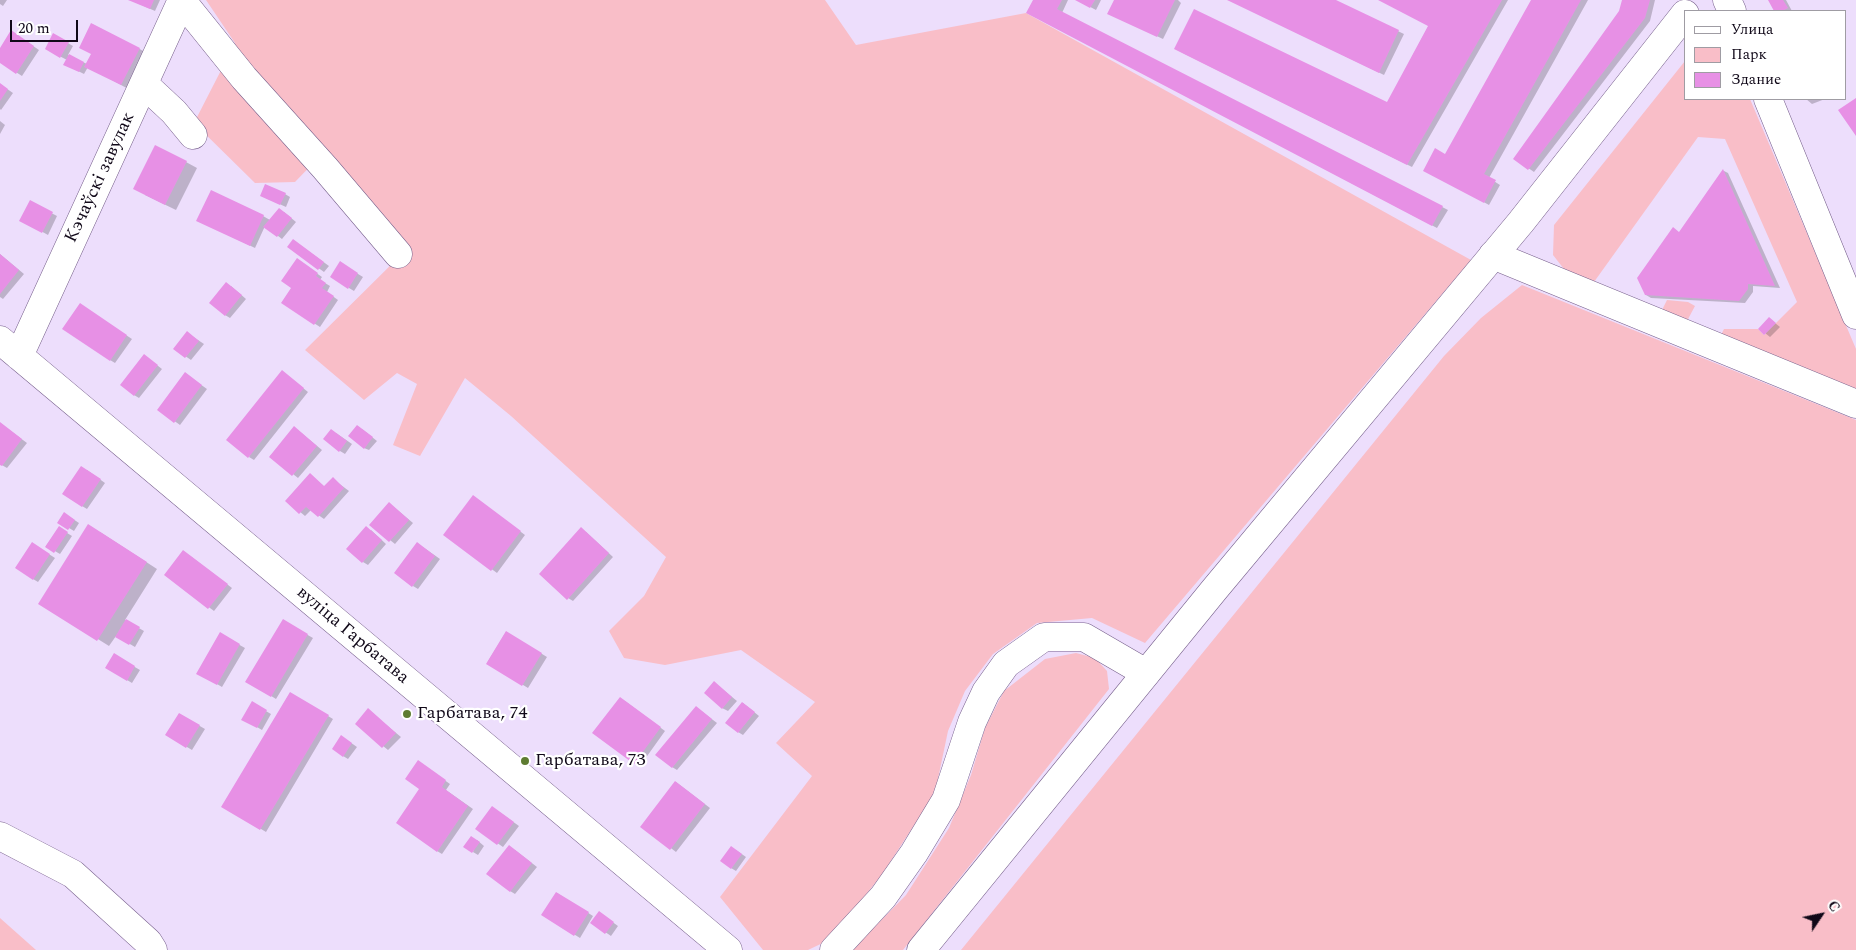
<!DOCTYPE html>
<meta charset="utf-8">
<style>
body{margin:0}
#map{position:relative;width:1856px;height:950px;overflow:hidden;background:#eddefc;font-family:Spectral,serif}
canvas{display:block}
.legend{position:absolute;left:1684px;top:10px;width:162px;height:90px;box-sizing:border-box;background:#fff;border:1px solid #9f9ca3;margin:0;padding:6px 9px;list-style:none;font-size:15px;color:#100818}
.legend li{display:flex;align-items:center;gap:10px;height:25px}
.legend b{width:25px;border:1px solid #9f9ca3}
.north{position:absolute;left:1796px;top:890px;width:50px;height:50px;-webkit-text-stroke:4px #fff;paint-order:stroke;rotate:56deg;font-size:14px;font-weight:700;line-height:20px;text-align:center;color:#100818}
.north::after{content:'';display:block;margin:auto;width:18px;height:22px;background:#100818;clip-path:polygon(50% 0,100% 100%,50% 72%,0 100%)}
.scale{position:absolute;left:10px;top:20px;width:68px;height:22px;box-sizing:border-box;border:2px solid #100818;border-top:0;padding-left:6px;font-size:15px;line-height:18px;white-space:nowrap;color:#100818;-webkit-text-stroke:4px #fff;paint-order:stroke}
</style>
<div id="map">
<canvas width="1856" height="950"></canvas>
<ul class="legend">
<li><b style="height:6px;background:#fff"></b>Улица</li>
<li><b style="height:14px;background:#f9bec8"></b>Парк</li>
<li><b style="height:14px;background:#e790e5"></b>Здание</li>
</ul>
<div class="north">С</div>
<div class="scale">20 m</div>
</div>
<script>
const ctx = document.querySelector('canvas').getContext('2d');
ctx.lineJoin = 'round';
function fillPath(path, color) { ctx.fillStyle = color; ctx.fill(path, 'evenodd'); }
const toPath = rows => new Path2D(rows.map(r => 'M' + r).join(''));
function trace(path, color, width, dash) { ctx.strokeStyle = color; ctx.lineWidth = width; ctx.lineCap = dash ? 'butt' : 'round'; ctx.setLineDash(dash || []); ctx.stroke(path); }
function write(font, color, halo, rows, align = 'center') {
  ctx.font = font + ' Spectral,serif'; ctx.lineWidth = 4.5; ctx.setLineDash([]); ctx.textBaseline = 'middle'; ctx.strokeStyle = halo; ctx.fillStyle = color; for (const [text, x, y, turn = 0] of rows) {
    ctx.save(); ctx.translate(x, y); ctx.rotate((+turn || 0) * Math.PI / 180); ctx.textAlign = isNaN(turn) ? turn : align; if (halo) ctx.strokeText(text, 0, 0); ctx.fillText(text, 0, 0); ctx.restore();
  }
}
const green = toPath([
 [206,0,825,0,856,45,1026,13,1471,260,1145,643,1092,618,1037,623,993,654,965,691,948,731,935,793,883,873,831,939,808,950,763,950,720,897,812,776,776,743,815,702,741,650,665,665,624,658,609,631,644,596,666,557,511,416,465,378,420,456,393,445,417,384,397,373,364,400,305,350,407,249,325,151,295,182,255,183,194,123,235,43],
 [1685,61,1685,99,1750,99,1856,349,1856,391,1721,335,1724,329,1758,329,1764,335,1797,302,1725,139,1698,137,1594,282,1564,269,1553,255,1554,225],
 [1522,285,1856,420,1856,950,961,950,1444,356,1481,318],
 [1667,300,1688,302,1695,306,1687,321,1662,310],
 [1076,653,1095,658,1107,671,1109,689,903,950,852,950,906,895,949,828,971,775,985,728,1004,691,1045,659],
 [0,918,36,950,0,950]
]);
const shadow = toPath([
 [0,0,7,0,3,6,0,4],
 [130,0,160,0,155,11],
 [1034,0,1068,0,1062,13,1448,210,1437,228,1028,13],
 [1077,0,1101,0,1096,10],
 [1116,0,1178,0,1181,3,1163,39,1114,16],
 [1229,0,1333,0,1404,34,1384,75],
 [1380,0,1508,0,1412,167,1181,52,1387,104,1429,25],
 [1532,0,1588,0,1489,178,1500,185,1489,205,1425,170,1446,155],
 [1624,0,1655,0,1650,21,1534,172,1515,159,1620,11],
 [1769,0,1786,0,1792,11,1776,11],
 [92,24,151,55,132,91,88,67,84,74,70,67,67,60,46,49,54,35,73,46,68,55,87,64,92,54],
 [17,35,39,50,22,76,0,62,0,50],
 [0,84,13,93,1,110,0,109],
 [1806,99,1825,99,1812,104],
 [0,121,5,125,0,134],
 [186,162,197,168,176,210,145,195],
 [1724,171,1728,173,1780,288,1753,286,1753,292,1745,303,1651,298,1646,295,1680,233],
 [285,194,290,197,286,207,266,198],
 [30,202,57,216,48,235,21,220],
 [284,212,296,222,282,239,265,226,255,248,203,223,263,216,270,220],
 [293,240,329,266,324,272,289,247],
 [0,254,24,274,3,299,0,297],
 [302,263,322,277,320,280,330,286,327,292,338,300,320,327,283,303,293,288],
 [345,266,363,277,354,291,349,288],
 [231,286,246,299,230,318,225,315],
 [85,308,132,339,115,363,110,360],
 [1770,319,1780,327,1770,337,1760,329],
 [192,336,204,344,191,360,175,349],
 [149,359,162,369,139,398,134,395],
 [287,375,308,392,254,460,249,457],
 [190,377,207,389,180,425,159,410],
 [0,423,27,443,7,468,0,464],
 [362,429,377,441,369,450,364,448],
 [299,431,322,450,298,478,270,456],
 [336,433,352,444,345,454,340,451],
 [87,470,105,483,87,509,82,506],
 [310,475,325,487,333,479,349,491,324,519,311,510,305,516,287,501],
 [478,500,525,535,497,573,445,535],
 [394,507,413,523,395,544,371,525],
 [70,517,79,523,74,531,59,522],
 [59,528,72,536,60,554,46,546],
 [371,530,386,544,368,565,363,562],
 [100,532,157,569,125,620,144,631,135,647,116,636,109,646,40,603],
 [586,532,613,557,573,601,568,598],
 [38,547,55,558,38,582,33,579],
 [423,547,440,559,418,589,413,586],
 [189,555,232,588,214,611,166,575],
 [283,621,313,638,276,699,247,681],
 [506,632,547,657,528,688,487,663],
 [220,634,245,648,222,687,198,673],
 [114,655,140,670,132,683,107,668],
 [715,683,737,701,728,711,722,708],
 [290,693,333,719,266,832,223,806],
 [625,701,665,731,640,766,634,763],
 [252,703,271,714,262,730,243,719],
 [743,703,759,716,743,735,738,732],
 [696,707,717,723,677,770,672,767],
 [368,710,401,737,388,750,356,724],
 [179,714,205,729,192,750,167,735],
 [347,740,357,747,348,759,343,756],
 [423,765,450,784,446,790,473,809,442,854,437,851,421,789],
 [676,782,710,808,676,852,642,826],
 [498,811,519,826,503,847,477,829],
 [477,840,484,846,478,855,473,852],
 [515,850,537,867,515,894,510,891],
 [736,850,746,857,736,871,731,868],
 [557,893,593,916,580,938,543,915],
 [604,916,618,926,611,936,592,923]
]);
const building = toPath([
 [128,0,154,0,150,9],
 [1033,0,1062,0,1057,9,1443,206,1432,226,1026,13],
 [1075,0,1095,0,1090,8],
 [1114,0,1175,0,1157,37,1107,14],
 [1227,0,1336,0,1399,30,1379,73],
 [1378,0,1502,0,1407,165,1174,49,1194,9,1387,102,1428,26],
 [1531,0,1581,0,1484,174,1496,180,1484,203,1423,171,1435,148,1445,154],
 [1622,0,1650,0,1645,18,1528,170,1513,159,1619,11],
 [1768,0,1783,0,1788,8,1782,11,1774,11],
 [91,23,140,48,121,85,84,67,91,54,79,48],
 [11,30,34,46,16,74,0,63,0,48],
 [53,33,69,42,60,58,45,49],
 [69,54,84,62,79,72,63,65],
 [0,83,8,89,0,101],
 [1856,98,1856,136,1838,110],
 [155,145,187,161,165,205,133,189],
 [1723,169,1775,286,1748,284,1748,289,1739,301,1645,295,1637,278,1673,227,1679,232],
 [265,184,286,193,280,205,260,196],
 [211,190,264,215,250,246,196,221],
 [30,200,53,212,42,233,19,221],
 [279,208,292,218,277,237,263,227],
 [293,239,324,262,318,270,287,247],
 [0,254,19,270,0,294],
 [297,258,318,273,316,276,326,283,322,288,334,296,314,325,281,303,291,288,281,281],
 [340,261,358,273,348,289,330,277],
 [226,282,242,295,225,316,209,303],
 [80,303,127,335,110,361,62,329],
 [1769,317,1776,323,1764,335,1758,329],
 [187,331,199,341,185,358,173,349],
 [144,354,158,365,134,396,120,385],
 [282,370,304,388,248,458,226,440],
 [185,372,202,385,174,423,157,410],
 [0,422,22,439,2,466,0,465],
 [357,425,373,437,364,449,348,436],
 [294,426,317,446,292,476,269,457],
 [331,429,347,441,339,452,323,439],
 [81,466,101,479,82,507,62,494],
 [310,473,324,486,333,477,344,488,318,517,306,507,299,514,285,501],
 [473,495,521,531,491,571,443,535],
 [389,502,409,520,389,542,369,525],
 [64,512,75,520,68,530,57,523],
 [88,524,147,562,97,641,38,604],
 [59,526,68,532,54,553,45,547],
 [366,526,382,540,362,563,346,549],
 [581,527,609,553,567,600,539,574],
 [32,542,50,554,33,580,15,568],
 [417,542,435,556,412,587,394,573],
 [183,550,228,584,208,609,164,575],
 [126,619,140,627,129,645,115,637],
 [283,619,308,634,271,697,245,682],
 [506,631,542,653,522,686,486,664],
 [220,632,240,644,217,685,196,674],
 [114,653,135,666,127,681,105,668],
 [714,681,732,697,722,709,704,693],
 [290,692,329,715,260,830,221,807],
 [620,697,661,727,634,764,592,733],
 [252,701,267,710,257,728,241,720],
 [742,702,755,712,738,733,725,723],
 [696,706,712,719,672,768,655,755],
 [368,708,396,733,382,748,355,724],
 [179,713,200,725,186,748,165,735],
 [341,735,352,743,343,757,332,749],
 [418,760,446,780,442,787,468,806,437,852,396,823,419,789,405,779],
 [675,781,705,804,670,850,640,827],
 [492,806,514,822,497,845,475,829],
 [471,836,480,842,472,853,463,847],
 [509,845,532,863,510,892,486,874],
 [731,846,742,854,731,869,720,861],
 [556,892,589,912,574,936,541,915],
 [599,911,614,922,605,934,590,923]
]);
const minor = toPath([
 [1727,0,1732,11],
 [182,1,244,78,325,168,398,254],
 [144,84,174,112,193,135],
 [1768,99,1856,315],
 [1493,255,1856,404],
 [0,340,728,950],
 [19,356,182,0],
 [0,836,73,874,148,942,153,950],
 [834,950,883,897,914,853,946,800,972,722,986,692,1006,664,1044,637,1084,637,1146,673]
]);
const major = toPath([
 [921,950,1214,590,1521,222,1685,14]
]);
const markers = [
 [407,714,5,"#5e7c31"],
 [525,761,5,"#5e7c31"]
];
const streetNames = [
 ["Кэчаўскі завулак",101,178,-65],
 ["вуліца Гарбатава",352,636,40]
];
const poiNames = [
 ["Гарбатава, 74",417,714],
 ["Гарбатава, 73",535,761]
];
fillPath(green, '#f9bec8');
fillPath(shadow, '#0003');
fillPath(building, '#e790e5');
trace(minor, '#765f8b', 29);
trace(major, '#765f8b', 29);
trace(minor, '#fff', 28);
trace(major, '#fff', 28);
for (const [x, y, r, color] of markers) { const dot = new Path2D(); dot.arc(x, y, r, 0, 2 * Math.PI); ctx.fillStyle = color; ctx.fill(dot); trace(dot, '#fff', 2); }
write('18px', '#100818', '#fff', streetNames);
write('18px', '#100818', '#fff', poiNames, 'left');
</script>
